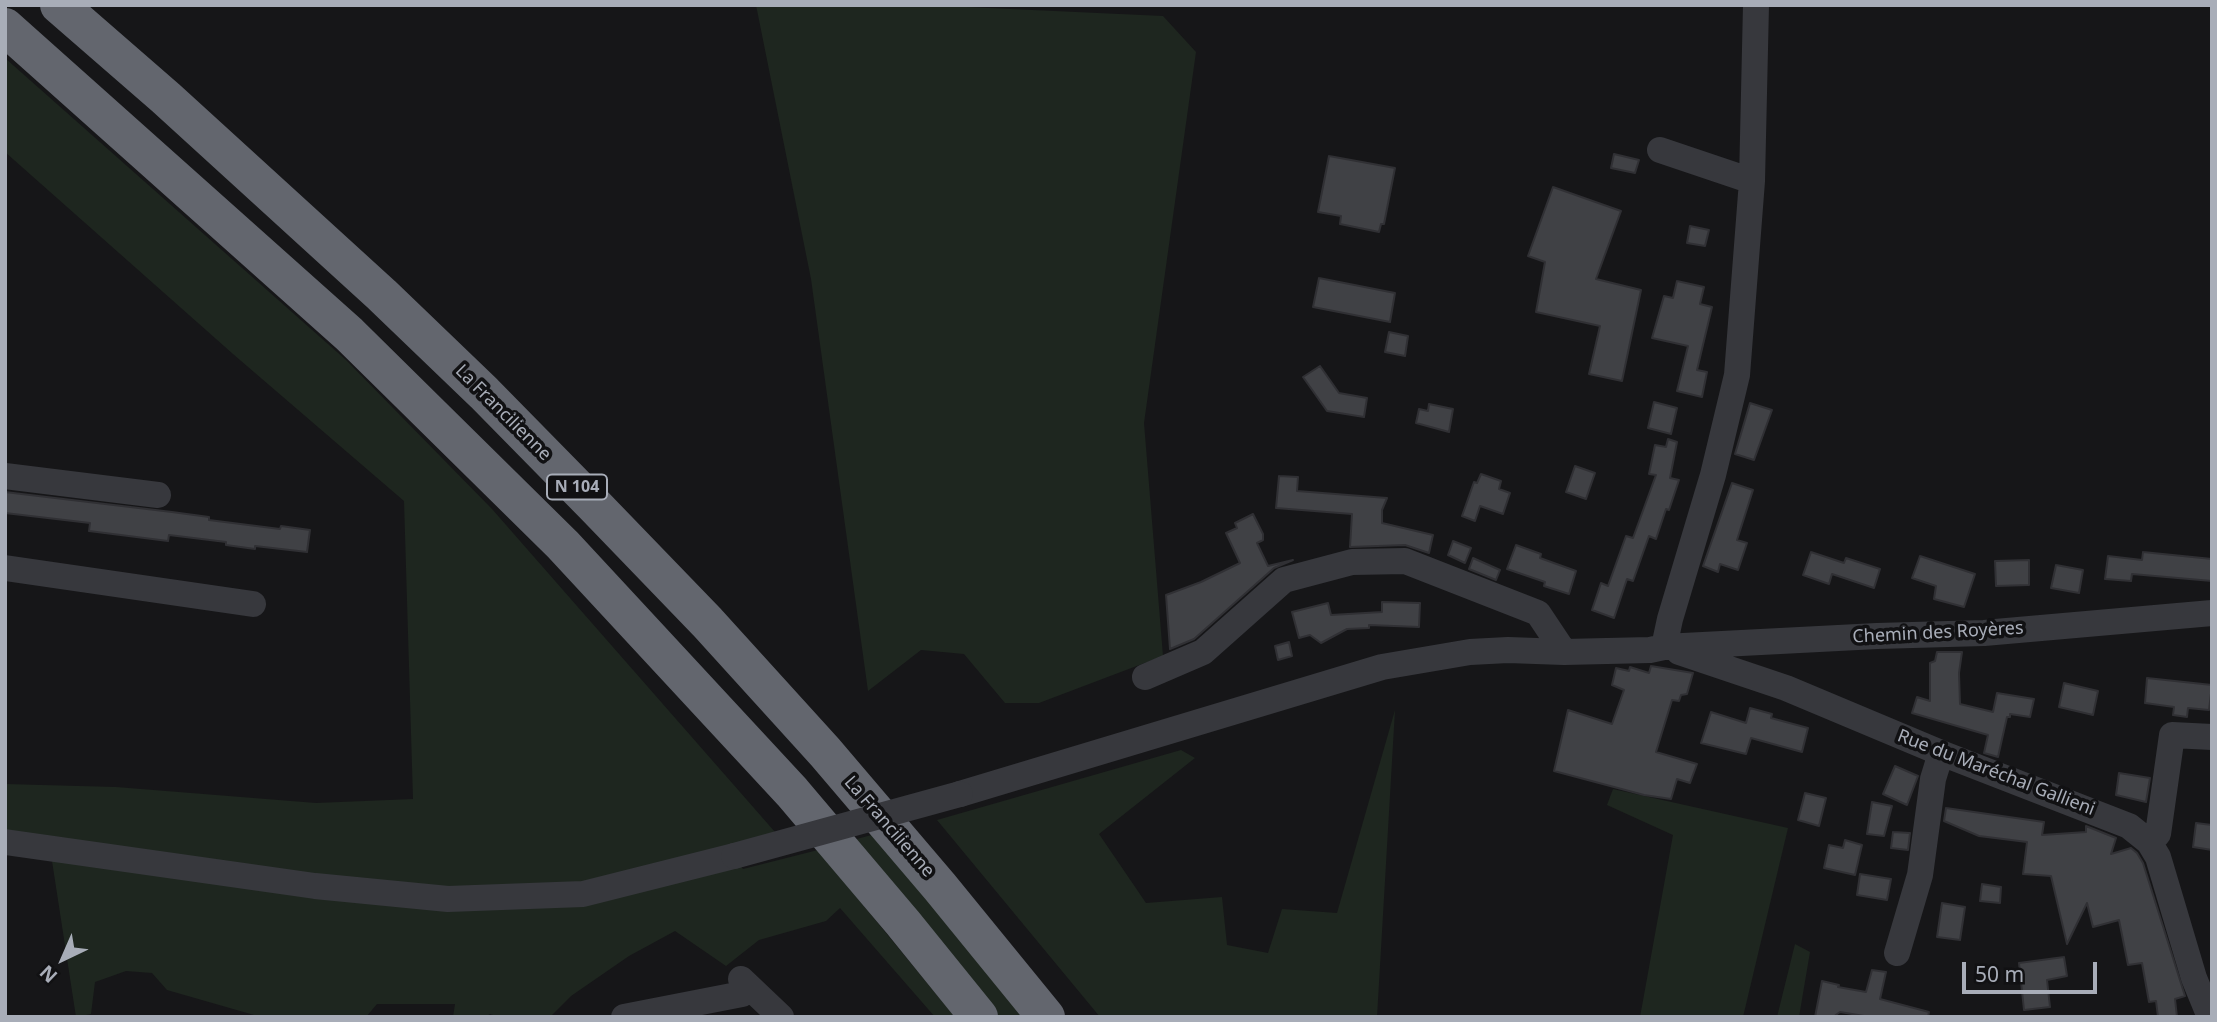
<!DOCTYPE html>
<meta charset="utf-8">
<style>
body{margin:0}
#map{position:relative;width:2217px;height:1022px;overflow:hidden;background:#161618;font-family:"Noto Sans",sans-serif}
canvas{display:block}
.frame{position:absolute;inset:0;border:7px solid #a8adb8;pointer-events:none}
.north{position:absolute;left:28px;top:924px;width:70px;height:70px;-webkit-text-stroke:5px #111113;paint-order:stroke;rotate:224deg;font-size:19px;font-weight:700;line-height:28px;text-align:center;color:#a8adb8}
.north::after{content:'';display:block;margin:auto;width:24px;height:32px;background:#a8adb8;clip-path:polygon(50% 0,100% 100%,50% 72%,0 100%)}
.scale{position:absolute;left:1962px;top:962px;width:135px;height:32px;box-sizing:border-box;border:4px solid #a8adb8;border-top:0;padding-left:9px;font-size:21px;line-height:24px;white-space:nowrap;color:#a8adb8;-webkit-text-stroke:5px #111113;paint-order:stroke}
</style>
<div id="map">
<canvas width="2217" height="1022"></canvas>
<div class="frame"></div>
<div class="north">N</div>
<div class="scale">50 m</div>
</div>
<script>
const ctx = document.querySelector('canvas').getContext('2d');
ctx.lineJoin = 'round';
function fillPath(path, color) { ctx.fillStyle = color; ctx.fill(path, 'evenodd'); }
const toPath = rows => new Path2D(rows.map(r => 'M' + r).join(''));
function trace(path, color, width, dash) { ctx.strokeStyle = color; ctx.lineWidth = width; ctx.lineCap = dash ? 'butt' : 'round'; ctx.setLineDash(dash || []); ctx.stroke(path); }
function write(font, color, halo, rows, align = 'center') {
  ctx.font = font + ' "Noto Sans",sans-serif'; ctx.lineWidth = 7; ctx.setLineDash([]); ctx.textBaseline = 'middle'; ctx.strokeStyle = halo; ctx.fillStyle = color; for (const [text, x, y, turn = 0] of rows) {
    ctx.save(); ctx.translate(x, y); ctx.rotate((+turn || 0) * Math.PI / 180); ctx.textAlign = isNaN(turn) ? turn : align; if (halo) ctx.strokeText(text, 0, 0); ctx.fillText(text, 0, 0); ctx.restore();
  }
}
const green = toPath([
 [756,5,924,5,1163,16,1196,52,1144,423,1163,656,1039,703,1005,703,964,654,921,650,868,691,811,279],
 [5,58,346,360,492,509,775,832,734,856,743,869,818,850,955,1017,935,1017,840,908,826,921,759,940,726,966,675,931,629,956,571,996,550,1017,499,1017,490,1014,486,1017,453,1017,455,1004,377,1004,366,1017,261,1017,167,990,152,973,126,971,95,982,91,1014,76,1017,52,861,5,854,5,784,116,787,316,803,413,799,404,501,233,354,5,152],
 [1395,710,1377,1017,1100,1017,937,820,1181,750,1195,758,1099,834,1146,903,1222,897,1227,945,1268,953,1282,909,1337,913],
 [1613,789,1788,828,1743,1017,1640,1017,1673,835,1607,805],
 [883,832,1031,1017,993,1017,849,841],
 [1795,944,1810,952,1799,1017,1777,1017]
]);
const building = toPath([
 [1614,154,1639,160,1635,173,1611,168,1614,154],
 [1329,156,1395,168,1384,224,1381,224,1379,232,1340,224,1341,216,1318,212,1329,156],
 [1553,187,1621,211,1596,279,1641,290,1622,381,1589,374,1600,326,1536,312,1545,262,1528,256,1553,187],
 [1690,226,1709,230,1705,246,1687,243,1690,226],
 [1319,278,1395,293,1390,322,1313,307,1319,278],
 [1677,281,1704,287,1700,304,1712,307,1697,370,1707,372,1702,397,1677,391,1688,346,1652,338,1664,296,1673,298,1677,281],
 [1389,332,1408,336,1405,356,1385,352,1389,332],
 [1320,366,1339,393,1367,398,1364,417,1327,411,1303,377,1320,366],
 [1654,402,1677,408,1671,434,1648,428,1654,402],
 [1750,403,1772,410,1754,460,1735,454,1750,403],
 [1429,404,1453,409,1449,432,1416,423,1419,409,1428,411,1429,404],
 [1668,439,1677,442,1670,478,1679,480,1669,510,1666,509,1656,539,1649,536,1633,581,1627,579,1614,618,1592,610,1601,583,1608,586,1626,536,1633,538,1656,475,1649,474,1655,445,1666,447,1668,439],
 [1575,466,1595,473,1586,499,1566,492,1575,466],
 [1481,474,1501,481,1499,489,1510,493,1503,514,1480,506,1475,521,1462,516,1474,482,1477,483,1481,474],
 [1279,476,1298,477,1297,491,1387,498,1382,510,1382,523,1433,535,1429,553,1405,545,1350,547,1352,514,1276,508,1279,476],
 [1732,483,1753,490,1737,540,1747,543,1738,570,1720,564,1718,572,1703,566,1732,483],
 [5,492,172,512,209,517,209,520,280,529,281,526,310,530,307,552,255,546,255,549,226,545,226,542,169,535,168,541,89,531,90,523,5,513,5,492],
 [1253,514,1263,534,1263,540,1257,543,1268,566,1293,560,1274,568,1194,639,1170,649,1166,595,1201,582,1240,563,1226,533,1237,528,1235,523,1253,514],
 [1453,541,1471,548,1465,563,1448,555,1453,541],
 [1516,545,1541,554,1540,558,1576,571,1569,594,1544,586,1545,582,1507,569,1516,545],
 [1811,552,1844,563,1846,558,1880,569,1874,588,1832,574,1829,584,1803,575,1811,552],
 [2143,552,2212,559,2212,581,2132,574,2131,581,2105,579,2108,556,2142,560,2143,552],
 [1920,556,1975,574,1964,607,1934,599,1936,586,1912,578,1920,556],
 [1473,558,1500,570,1496,580,1469,569,1473,558],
 [2029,560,2029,585,1996,586,1995,561,2029,560],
 [2056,565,2083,570,2079,593,2051,588,2056,565],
 [1382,602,1420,603,1419,627,1369,625,1369,628,1347,629,1321,643,1310,635,1299,638,1292,612,1328,603,1331,615,1382,612,1382,602],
 [1289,642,1292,656,1278,660,1275,646,1289,642],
 [1937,652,1962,652,1959,673,1960,704,1993,712,1997,693,2034,699,2030,717,2010,714,2010,717,2007,717,1998,757,1984,753,1988,735,1912,713,1917,697,1930,701,1930,663,1935,661,1937,652],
 [1651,666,1693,673,1687,694,1681,695,1679,701,1672,700,1656,752,1697,764,1690,783,1677,779,1671,799,1644,795,1554,771,1568,710,1612,724,1624,690,1612,685,1616,668,1629,671,1630,667,1649,673,1651,666],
 [2147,678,2212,685,2209,710,2188,708,2187,717,2173,715,2174,707,2145,703,2147,678],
 [2064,683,2098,691,2093,715,2059,707,2064,683],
 [1750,708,1772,714,1771,718,1808,728,1802,752,1751,738,1746,754,1701,743,1711,712,1746,723,1750,708],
 [1895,766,1918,776,1907,805,1883,794,1895,766],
 [2119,773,2150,778,2146,802,2116,795,2119,773],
 [1805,793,1826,798,1819,826,1798,820,1805,793],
 [1872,802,1892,806,1884,836,1867,834,1872,802],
 [1946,808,2044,822,2042,835,2086,832,2086,826,2116,838,2111,854,2131,848,2137,853,2143,863,2185,996,2175,999,2177,1017,2158,1017,2156,1001,2149,1002,2142,963,2128,965,2119,920,2093,927,2087,903,2067,944,2051,876,2023,874,2027,842,1979,836,1944,821,1946,808],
 [2196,823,2212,825,2212,850,2193,847,2196,823],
 [1893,832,1910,833,1908,850,1891,848,1893,832],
 [1845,840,1862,845,1855,875,1824,868,1829,845,1843,848,1845,840],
 [1860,874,1891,879,1887,900,1857,895,1860,874],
 [1982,884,2001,887,2000,903,1980,901,1982,884],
 [1942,903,1965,907,1960,940,1937,937,1942,903],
 [2064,957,2067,976,2047,980,2050,1007,2024,1010,2019,963,2064,957],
 [1872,970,1886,972,1880,999,1929,1012,1928,1017,1870,1017,1840,1012,1833,1017,1815,1017,1822,981,1839,985,1838,987,1866,992,1872,970]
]);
const minor = toPath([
 [1660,150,1752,181],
 [5,476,158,495],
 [5,568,253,604],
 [1664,647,1670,619,1713,475,1737,375,1752,181,1756,5],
 [1679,652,1786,688,1941,753,2129,826,2149,842,2158,857,2194,978,2210,1017],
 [1145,677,1203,652,1284,580,1352,562,1405,561,1538,613,1564,652],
 [960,794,1382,667,1470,652,1508,650,1564,652,1650,650,1664,647,1877,636,1984,633,2212,613],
 [5,842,315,886,448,899,583,894,734,856],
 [2149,842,2158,834,2172,735,2212,737],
 [1897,953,1920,875,1933,779,1941,753],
 [741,979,781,1017],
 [624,1017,742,994,750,988]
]);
const highway = toPath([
 [59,5,166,98,382,295,484,393,596,507,707,622,825,752,940,887,1046,1017],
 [5,27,349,334,563,545,792,792,903,923,979,1017]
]);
const minorBridge = toPath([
 [734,856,960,794]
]);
const shields = [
 [577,487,60]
];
const shieldNames = [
 ["N 104",577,487]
];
const streetNames = [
 ["La Francilienne",503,413,45],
 ["Chemin des Royères",1938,633,-3],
 ["Rue du Maréchal Gallieni",1996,773,21],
 ["La Francilienne",889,827,49]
];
fillPath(green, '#1e261f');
fillPath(building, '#404145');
trace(building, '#303034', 2);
trace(minor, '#37383d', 26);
trace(highway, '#63666e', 38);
trace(minorBridge, '#37383d', 26);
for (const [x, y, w] of shields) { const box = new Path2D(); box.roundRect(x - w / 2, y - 12.5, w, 25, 5); ctx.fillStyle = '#111113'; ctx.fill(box); trace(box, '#a8adb8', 2); }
write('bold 16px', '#a8adb8', null, shieldNames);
write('18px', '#a8adb8', '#111113', streetNames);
</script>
